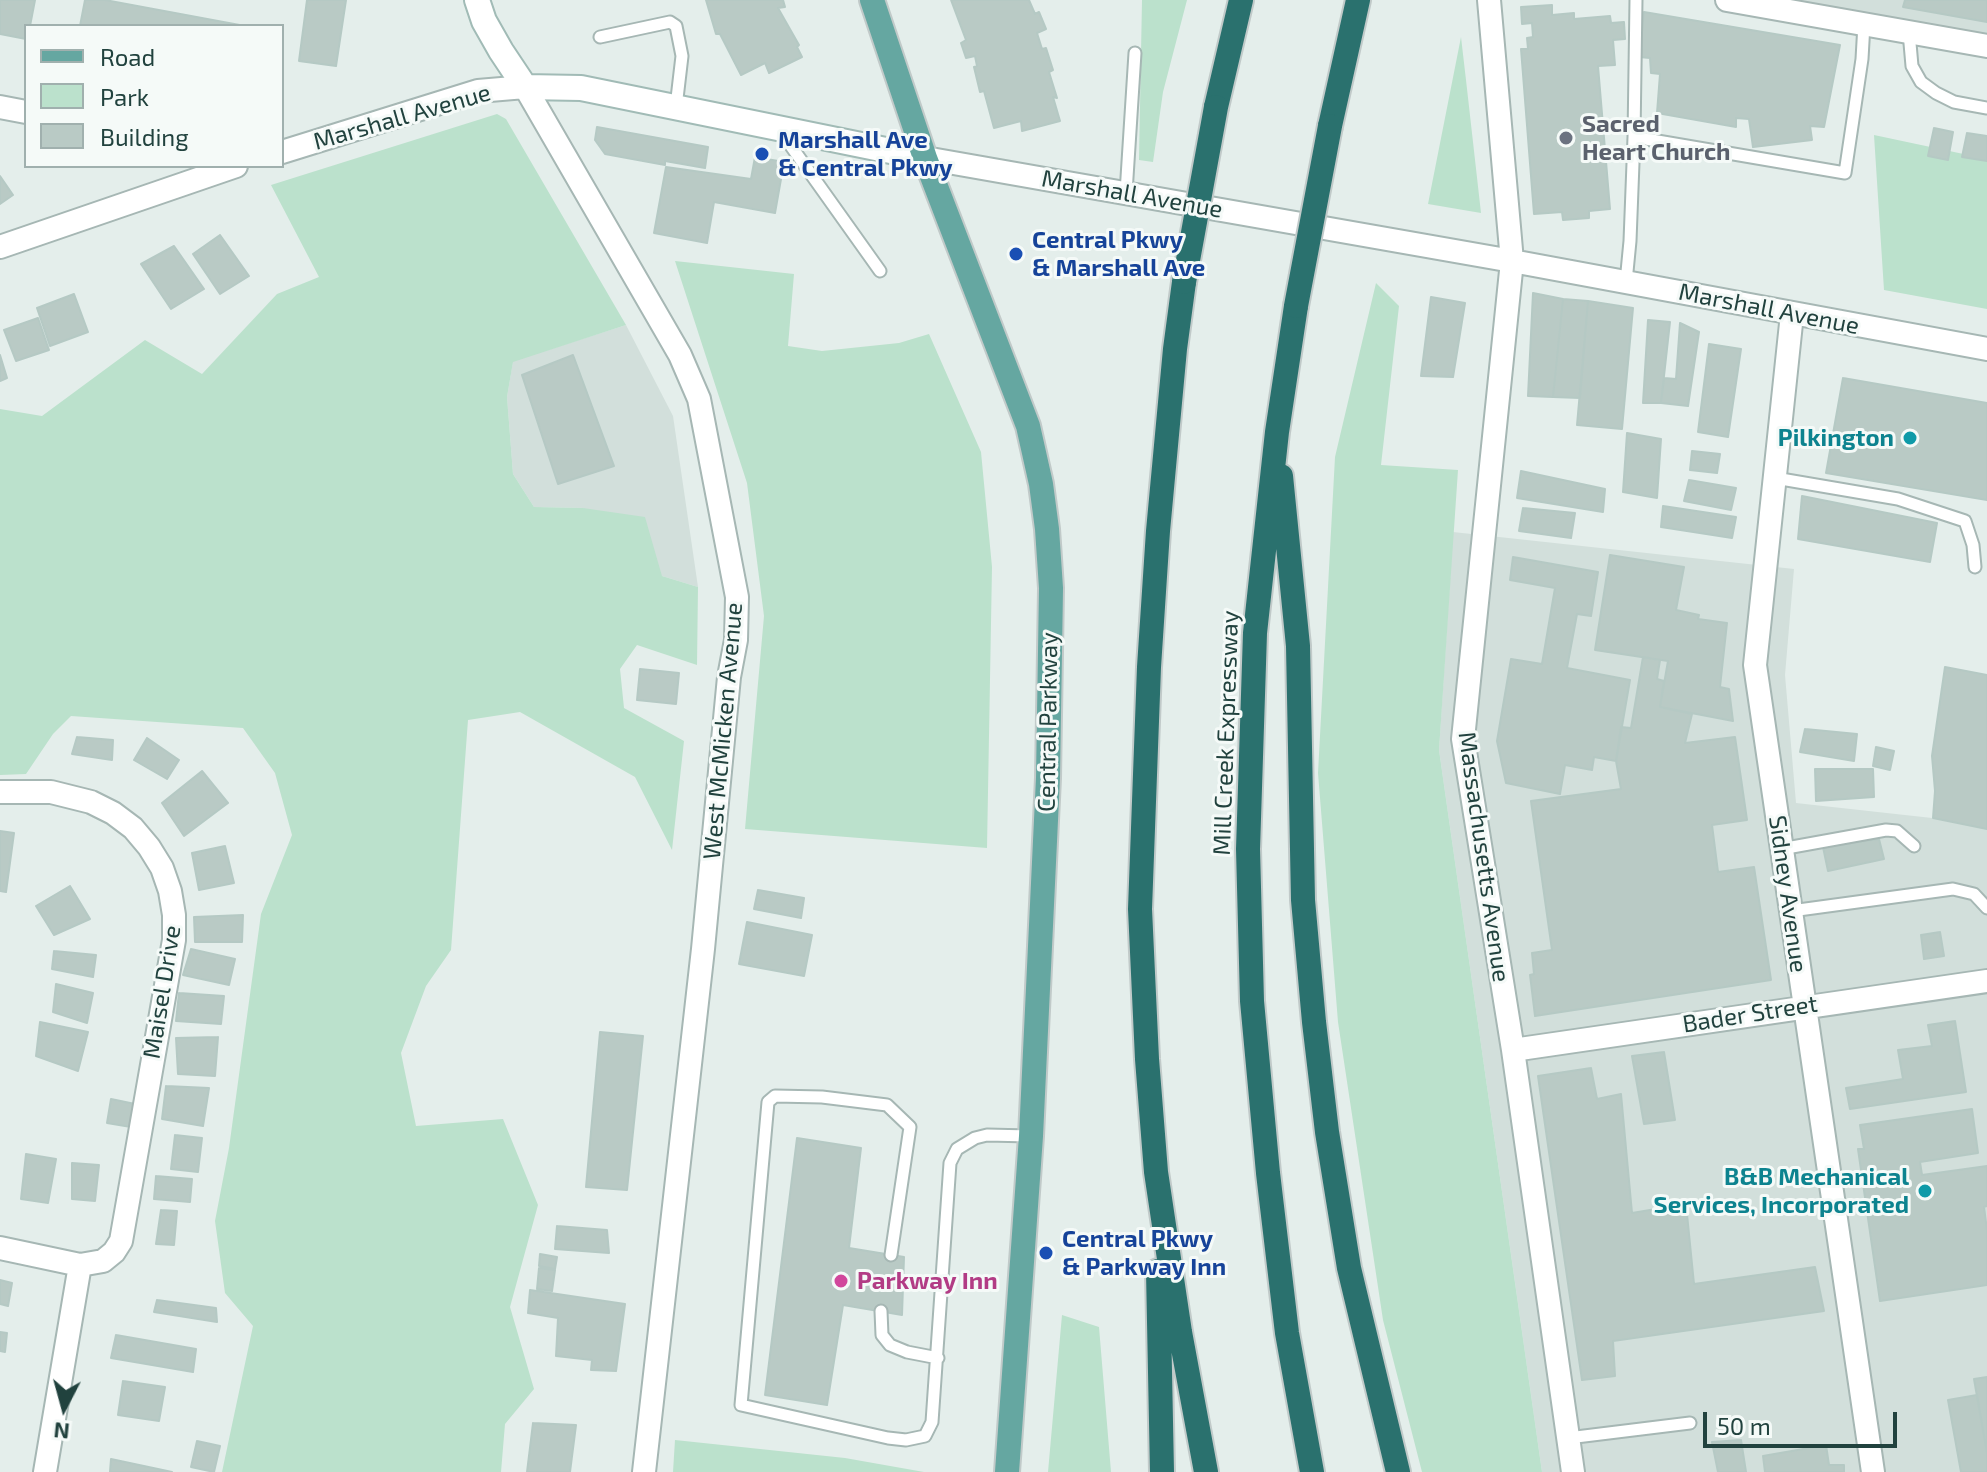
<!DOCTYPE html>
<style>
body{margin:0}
#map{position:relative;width:1987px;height:1472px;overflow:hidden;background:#e4eeeb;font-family:"Exo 2",sans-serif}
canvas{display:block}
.legend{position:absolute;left:24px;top:24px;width:260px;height:144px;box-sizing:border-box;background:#f5faf8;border:2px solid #a0b0ae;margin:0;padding:10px 14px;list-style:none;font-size:24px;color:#21423e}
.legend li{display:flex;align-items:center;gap:16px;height:40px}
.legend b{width:40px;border:2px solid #a0b0ae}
.north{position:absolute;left:24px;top:1368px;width:80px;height:80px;-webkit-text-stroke:6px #f5faf8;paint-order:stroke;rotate:186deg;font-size:22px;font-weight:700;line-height:32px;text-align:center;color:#21423e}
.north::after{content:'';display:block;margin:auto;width:28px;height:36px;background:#21423e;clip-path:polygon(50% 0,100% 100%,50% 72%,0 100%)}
.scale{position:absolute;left:1703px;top:1412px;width:194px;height:36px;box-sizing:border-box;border:4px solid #21423e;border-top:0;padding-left:10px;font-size:24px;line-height:28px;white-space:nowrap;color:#21423e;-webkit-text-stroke:6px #f5faf8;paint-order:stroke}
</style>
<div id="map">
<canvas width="1987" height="1472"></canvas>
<ul class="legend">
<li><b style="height:10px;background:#65a7a1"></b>Road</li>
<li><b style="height:22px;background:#bbe1cc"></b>Park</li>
<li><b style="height:22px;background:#b9cac5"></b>Building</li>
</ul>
<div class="north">N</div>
<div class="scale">50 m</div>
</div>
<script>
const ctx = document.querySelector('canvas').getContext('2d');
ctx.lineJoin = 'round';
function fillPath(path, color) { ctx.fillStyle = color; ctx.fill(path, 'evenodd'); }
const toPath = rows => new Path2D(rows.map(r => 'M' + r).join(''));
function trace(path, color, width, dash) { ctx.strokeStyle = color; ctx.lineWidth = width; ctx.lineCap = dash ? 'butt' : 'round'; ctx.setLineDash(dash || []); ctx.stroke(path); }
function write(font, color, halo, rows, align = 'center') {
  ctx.font = font + ' "Exo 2",sans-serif'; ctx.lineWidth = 6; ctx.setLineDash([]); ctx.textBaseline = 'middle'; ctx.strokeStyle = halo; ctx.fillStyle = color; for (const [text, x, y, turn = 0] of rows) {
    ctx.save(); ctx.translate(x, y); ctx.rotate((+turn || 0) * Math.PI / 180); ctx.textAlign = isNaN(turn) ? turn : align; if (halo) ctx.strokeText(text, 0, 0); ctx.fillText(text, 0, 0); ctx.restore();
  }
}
const built = toPath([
 [1727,0,1987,0,1987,46],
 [626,325,673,416,698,587,662,576,583,508,534,507,513,474,507,397,513,361],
 [1453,532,1794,569,1785,675,1796,803,1932,818,1987,829,1987,1472,1542,1472,1439,750]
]);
const green = toPath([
 [1142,0,1187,0,1163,92,1153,162,1139,160],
 [1461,37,1466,80,1481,213,1428,204],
 [497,114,506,119,626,325,513,362,507,397,513,474,534,507,583,508,645,517,662,576,698,587,697,665,637,645,620,669,624,708,684,741,672,850,635,777,520,712,468,720,451,950,426,986,401,1053,416,1126,503,1119,538,1205,510,1307,534,1389,505,1424,501,1472,222,1472,253,1326,225,1293,215,1221,229,1148,261,914,292,835,275,773,243,728,71,716,53,734,26,774,0,775,0,409,42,416,145,340,202,374,277,294,319,277,271,185],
 [1874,135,1987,159,1987,309,1884,290],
 [675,261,794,274,788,346,822,351,899,343,929,334,981,452,992,567,987,848,745,829,764,616,747,483],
 [1376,283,1399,306,1381,465,1458,470,1439,750,1542,1472,1422,1472,1383,1320,1338,1022,1318,773,1335,457],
 [1062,1315,1099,1327,1111,1472,1048,1472],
 [675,1440,845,1458,924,1472,673,1472]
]);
const building = toPath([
 [0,0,35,0,30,26,26,26,26,39,0,34,0,0],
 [85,0,105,0,245,26,80,26,85,0],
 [307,0,346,0,336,66,299,61,307,0],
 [706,0,783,0,785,7,778,8,799,45,797,47,802,57,769,73,765,63,741,75,720,34,716,34,706,0],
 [951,0,1029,0,1035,14,1039,12,1046,29,1037,33,1042,49,1046,48,1053,70,1049,72,1057,98,1053,97,1060,121,1022,131,1021,121,994,128,984,91,980,92,974,67,977,66,975,56,966,58,961,43,966,40,951,0],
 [1905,0,1987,0,1987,22,1903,7,1905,0],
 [1552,5,1552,15,1574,13,1574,19,1610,16,1611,23,1624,22,1625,39,1613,40,1615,65,1598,66,1610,209,1589,211,1589,218,1563,220,1562,212,1534,214,1521,49,1528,49,1527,38,1533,37,1532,23,1522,24,1521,7,1552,5],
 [1644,12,1840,45,1824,127,1810,126,1812,140,1753,147,1749,119,1736,118,1736,127,1657,113,1660,74,1651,73,1650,58,1639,57,1644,12],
 [597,127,708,147,705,168,665,161,665,165,605,154,595,140,597,127],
 [1934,128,1953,132,1948,160,1928,156,1934,128],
 [1967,133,1987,136,1987,161,1962,157,1967,133],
 [755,157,784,162,775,213,714,202,707,243,654,233,666,167,751,179,755,157],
 [0,176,13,195,0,204,0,176],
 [220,235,249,276,220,294,193,254,220,235],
 [174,246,204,289,171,309,141,264,174,246],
 [1533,293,1563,299,1553,397,1528,396,1533,293],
 [74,294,88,332,50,346,37,308,74,294],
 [1431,297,1465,303,1453,377,1421,376,1431,297],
 [1563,299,1588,301,1580,398,1553,397,1563,299],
 [1588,301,1633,308,1622,429,1577,425,1588,301],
 [38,318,49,350,16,361,4,330,38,318],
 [1648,320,1670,322,1661,403,1643,403,1648,320],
 [1680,323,1699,332,1688,406,1661,403,1664,378,1676,379,1680,323],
 [1709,344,1741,349,1728,437,1698,432,1709,344],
 [0,355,7,378,0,381,0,355],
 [573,355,614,466,558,484,522,375,573,355],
 [1843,378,1987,403,1987,500,1826,473,1843,378],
 [1627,433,1661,439,1657,498,1623,492,1627,433],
 [1692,451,1720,454,1717,473,1690,470,1692,451],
 [1521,471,1605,489,1603,512,1517,498,1521,471],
 [1689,480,1736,488,1731,510,1684,501,1689,480],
 [1802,496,1937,523,1930,562,1798,539,1802,496],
 [1663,506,1736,517,1732,538,1661,527,1663,506],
 [1523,508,1575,513,1571,538,1519,531,1523,508],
 [1610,555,1684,567,1676,610,1699,615,1698,619,1727,623,1720,687,1729,689,1733,721,1660,707,1668,661,1595,650,1610,555],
 [1513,557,1598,572,1591,616,1577,614,1567,668,1630,680,1616,761,1594,757,1592,770,1565,765,1560,794,1506,783,1497,741,1511,659,1542,664,1555,588,1510,580,1513,557],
 [1643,657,1660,660,1657,679,1664,681,1660,707,1692,714,1685,743,1735,737,1747,820,1712,825,1718,872,1754,867,1771,980,1535,1016,1530,975,1534,974,1532,953,1552,950,1531,801,1621,789,1616,761,1621,727,1631,728,1643,657],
 [1945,667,1987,675,1987,829,1933,818,1935,791,1932,756,1945,667],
 [640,669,679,673,676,704,637,700,640,669],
 [1805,729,1857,734,1854,761,1800,752,1805,729],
 [77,737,113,740,112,760,72,754,77,737],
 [147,738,179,760,167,779,134,760,147,738],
 [1876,747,1894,751,1890,770,1873,766,1876,747],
 [1815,769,1873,769,1874,797,1816,801,1815,769],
 [202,771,228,803,184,836,162,803,202,771],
 [0,831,14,833,6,892,0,891,0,831],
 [1879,839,1884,859,1828,871,1823,847,1879,839],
 [225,846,234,883,199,890,192,853,225,846],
 [70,886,90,919,54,935,36,906,70,886],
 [758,890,804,898,801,918,754,909,758,890],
 [243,915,242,942,195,942,194,917,243,915],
 [747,922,812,935,804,976,739,964,747,922],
 [1940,932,1944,956,1924,959,1921,935,1940,932],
 [191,949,235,959,229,985,183,975,191,949],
 [54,951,96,955,93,977,52,969,54,951],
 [56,984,93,993,87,1023,53,1012,56,984],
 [179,993,224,996,221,1024,176,1021,179,993],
 [1955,1021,1966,1092,1850,1109,1846,1088,1903,1079,1898,1050,1932,1046,1928,1025,1955,1021],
 [40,1022,88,1032,78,1071,36,1056,40,1022],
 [600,1032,643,1036,627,1190,586,1187,600,1032],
 [218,1037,215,1076,178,1074,176,1038,218,1037],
 [1664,1052,1675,1120,1644,1124,1632,1056,1664,1052],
 [1591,1068,1597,1099,1621,1094,1632,1213,1686,1204,1694,1284,1815,1267,1824,1311,1613,1341,1615,1376,1582,1380,1538,1076,1591,1068],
 [166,1086,209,1088,203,1126,162,1119,166,1086],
 [111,1099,135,1104,131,1127,107,1123,111,1099],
 [1972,1109,1978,1153,1920,1162,1922,1175,1987,1166,1987,1206,1984,1207,1987,1230,1987,1285,1880,1301,1858,1149,1864,1149,1860,1125,1972,1109],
 [175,1135,202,1138,198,1172,171,1169,175,1135],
 [797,1138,861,1148,849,1248,904,1257,902,1315,843,1305,827,1405,765,1395,797,1138],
 [26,1154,56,1159,48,1203,21,1199,26,1154],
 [72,1163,99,1165,95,1201,72,1199,72,1163],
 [156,1176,192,1179,190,1202,154,1199,156,1176],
 [161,1210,177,1211,174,1245,156,1244,161,1210],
 [557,1226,607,1230,609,1253,555,1249,557,1226],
 [540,1254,557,1257,555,1269,539,1266,540,1254],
 [539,1268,555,1270,552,1291,537,1289,539,1268],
 [0,1280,12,1283,8,1306,0,1304,0,1280],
 [530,1290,625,1304,616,1371,591,1370,592,1360,556,1356,558,1318,528,1313,530,1290],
 [157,1300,216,1308,217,1322,154,1312,157,1300],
 [0,1332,7,1333,5,1352,0,1351,0,1332],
 [116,1335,196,1349,193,1372,111,1358,116,1335],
 [1987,1377,1987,1453,1974,1379,1987,1377],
 [123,1381,165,1387,159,1421,118,1415,123,1381],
 [1977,1395,1987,1453,1987,1472,1961,1472,1948,1400,1977,1395],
 [533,1423,576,1425,570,1472,527,1472,533,1423],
 [1741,1440,1746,1472,1718,1472,1712,1442,1741,1440],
 [197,1441,220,1446,214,1472,191,1467,197,1441],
 [1826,1445,1829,1465,1844,1465,1844,1472,1765,1472,1763,1456,1826,1445],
 [111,1459,172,1472,110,1472,111,1459]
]);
const lane = toPath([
 [1909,32,1912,66,1921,82,1936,93,1954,102,1987,108],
 [600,37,670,22,676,26,682,56,676,107],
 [781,132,880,271],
 [1634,137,1636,0],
 [1126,193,1135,53],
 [1626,282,1630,241,1634,137,1845,173,1862,59,1864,24],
 [1775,478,1898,499,1965,521,1973,545,1975,567],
 [1781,849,1886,830,1897,831,1914,846],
 [1791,911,1953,889,1974,894,1987,908],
 [891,1255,910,1127,887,1105,822,1097,775,1096,768,1102,741,1405,888,1438,906,1440,925,1436,932,1422,950,1163,957,1149,975,1138,987,1135,1030,1136],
 [881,1311,882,1335,890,1345,907,1352,938,1358],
 [1568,1438,1690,1423]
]);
const street = toPath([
 [1489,0,1512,261,1463,739,1513,1050,1573,1472],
 [1727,0,1987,46],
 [0,107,26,112],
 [282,152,478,91,525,87,680,355,699,399,737,597,736,640,729,677,703,949,644,1472],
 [925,158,1512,261,1987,349],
 [0,247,236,166],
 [1792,314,1755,665,1873,1472],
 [0,792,51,792,91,802,113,813,133,828,149,847,162,868,170,891,174,915,174,940,121,1241,114,1252,103,1261,80,1265,0,1248],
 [1513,1050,1987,981],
 [45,1472,80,1265]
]);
const secondary = toPath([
 [477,0,484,21,501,51,525,87,581,88,925,158]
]);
const primary = toPath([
 [872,0,925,158,1028,426,1041,484,1047,529,1051,588,1048,778,1031,1136,1007,1472]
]);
const highway = toPath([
 [1216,107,1241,0],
 [1330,126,1358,0],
 [1184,282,1175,349,1158,531,1149,667,1140,909,1147,1059,1156,1172,1180,1332,1206,1472],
 [1296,306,1277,432,1255,633,1248,849,1252,1001,1268,1173,1287,1333,1312,1472],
 [1281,476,1298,646,1303,900,1314,1022,1327,1132,1349,1268,1398,1472],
 [1158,1271,1162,1472]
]);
const highwayBridge = toPath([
 [1184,282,1216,107],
 [1296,306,1330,126]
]);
const markers = [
 [1566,138,8,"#6b7280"],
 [762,154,8,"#1a4fb4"],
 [1016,254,8,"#1a4fb4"],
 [1910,438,8,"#0f9aa8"],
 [1925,1191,8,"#0f9aa8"],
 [1046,1253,8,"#1a4fb4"],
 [841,1281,8,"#d1479c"]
];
const streetNames = [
 ["Marshall Avenue",402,117,-16],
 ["Marshall Avenue",1132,194,10],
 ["Marshall Avenue",1769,309,11],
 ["Central Parkway",1048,722,-89],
 ["West McMicken Avenue",723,731,-85],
 ["Mill Creek Expressway",1226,733,-88],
 ["Massachusetts Avenue",1484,857,82],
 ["Sidney Avenue",1788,894,82],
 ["Maisel Drive",162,992,-81],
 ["Bader Street",1750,1014,-9]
];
const worshipNames = [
 ["Sacred",1582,124],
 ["Heart Church",1582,152]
];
const transitNames = [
 ["Marshall Ave",778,140],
 ["& Central Pkwy",778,168],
 ["Central Pkwy",1032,240],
 ["& Marshall Ave",1032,268],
 ["Central Pkwy",1062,1239],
 ["& Parkway Inn",1062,1267]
];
const cultureNames = [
 ["Pilkington",1894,438],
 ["B&B Mechanical",1909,1177],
 ["Services, Incorporated",1909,1205]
];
const hotelNames = [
 ["Parkway Inn",857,1281]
];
fillPath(built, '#d2dfdb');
fillPath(green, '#bbe1cc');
fillPath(building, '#b9cac5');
trace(building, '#b5c9c4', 2);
trace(lane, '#a6b7b4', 15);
trace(street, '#a6b7b4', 26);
trace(secondary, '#a1bbb6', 28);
trace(primary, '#c1cac9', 28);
trace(highway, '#c1cac9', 28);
trace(lane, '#fff', 11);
trace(street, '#fff', 22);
trace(secondary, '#fff', 24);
trace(primary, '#65a7a1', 24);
trace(highway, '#2a716e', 24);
trace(highwayBridge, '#c1cac9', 28, []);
trace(highwayBridge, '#2a716e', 24);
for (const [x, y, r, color] of markers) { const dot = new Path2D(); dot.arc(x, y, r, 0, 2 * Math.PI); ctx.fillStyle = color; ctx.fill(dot); trace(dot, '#f5faf8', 3); }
write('24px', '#21423e', '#f5faf8', streetNames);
write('bold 24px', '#5b616d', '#f5faf8', worshipNames, 'left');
write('bold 24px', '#164399', '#f5faf8', transitNames, 'left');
write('bold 24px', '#0d838f', '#f5faf8', cultureNames, 'right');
write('bold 24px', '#b23c85', '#f5faf8', hotelNames, 'left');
</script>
